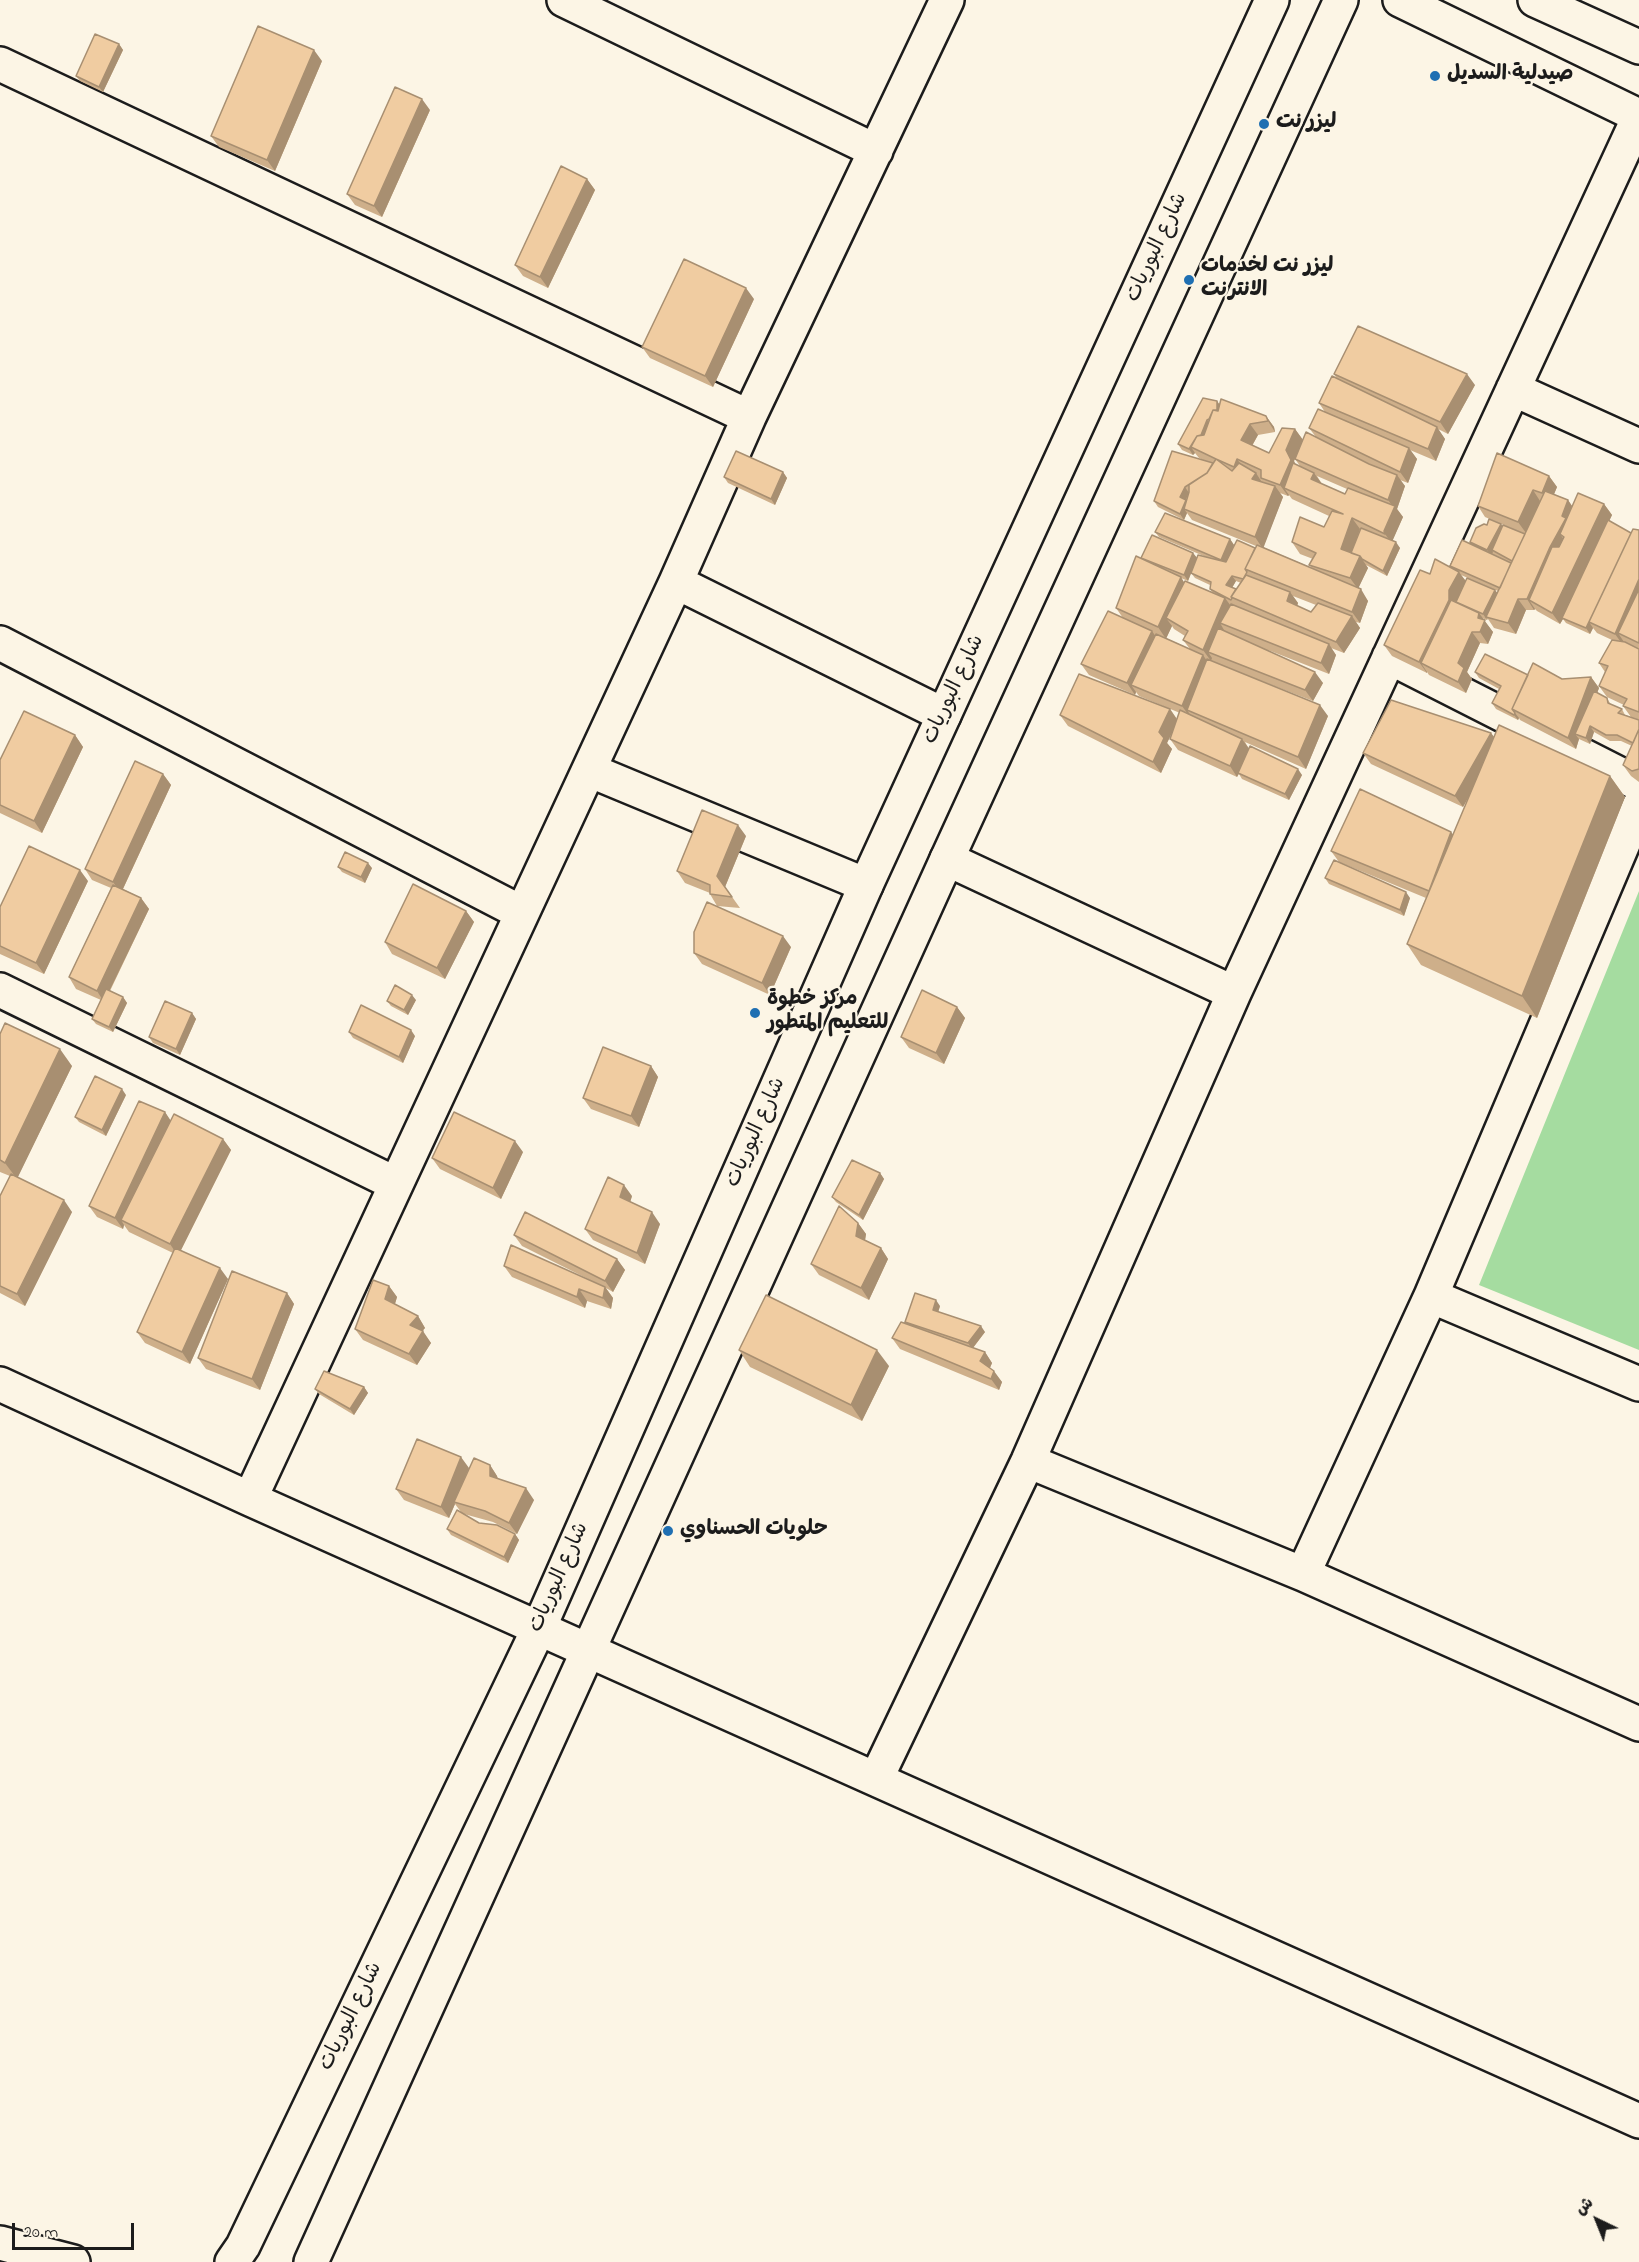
<!DOCTYPE html>
<meta charset="utf-8">
<style>
body{margin:0}
#map{position:relative;width:1639px;height:2262px;overflow:hidden;background:#fcf5e5;font-family:"Indie Flower","Playpen Sans Arabic",sans-serif}
canvas{display:block}
.north{position:absolute;left:1567px;top:2190px;width:60px;height:60px;-webkit-text-stroke:4px #fcf5e5;paint-order:stroke;rotate:317deg;font-size:16px;font-weight:700;line-height:24px;text-align:center;color:#1c1c1c}
.north::after{content:'';display:block;margin:auto;width:21px;height:27px;background:#1c1c1c;clip-path:polygon(50% 0,100% 100%,50% 72%,0 100%)}
.scale{position:absolute;left:12px;top:2223px;width:122px;height:27px;box-sizing:border-box;border:3px solid #1c1c1c;border-top:0;padding-left:8px;font-size:18px;line-height:21px;white-space:nowrap;color:#1c1c1c;-webkit-text-stroke:4px #fcf5e5;paint-order:stroke}
</style>
<div id="map">
<canvas width="1639" height="2262"></canvas>
<div class="north">ش</div>
<div class="scale">20 m</div>
</div>
<script>
const ctx = document.querySelector('canvas').getContext('2d');
ctx.lineJoin = 'round';
function fillPath(path, color) { ctx.fillStyle = color; ctx.fill(path, 'evenodd'); }
const toPath = rows => new Path2D(rows.map(r => 'M' + r).join(''));
function trace(path, color, width, dash) { ctx.strokeStyle = color; ctx.lineWidth = width; ctx.lineCap = dash ? 'butt' : 'round'; ctx.setLineDash(dash || []); ctx.stroke(path); }
function write(font, color, halo, rows, align = 'center') {
  ctx.font = font + ' "Indie Flower","Playpen Sans Arabic",sans-serif'; ctx.lineWidth = 4.5; ctx.setLineDash([]); ctx.textBaseline = 'middle'; ctx.strokeStyle = halo; ctx.fillStyle = color; for (const [text, x, y, turn = 0] of rows) {
    ctx.save(); ctx.translate(x, y); ctx.rotate((+turn || 0) * Math.PI / 180); ctx.textAlign = isNaN(turn) ? turn : align; if (halo) ctx.strokeText(text, 0, 0); ctx.fillText(text, 0, 0); ctx.restore();
  }
}
const green = toPath([
 [1639,891,1639,1350,1479,1285]
]);
const street = toPath([
 [564,0,876,151],
 [0,64,749,417],
 [1513,389,1639,446],
 [676,582,944,715],
 [0,643,522,913],
 [1389,657,1639,784],
 [589,770,866,885],
 [947,859,1234,993],
 [0,990,396,1184],
 [1431,1296,1639,1384],
 [0,1384,250,1499,1639,2121],
 [1028,1461,1303,1574,1639,1724],
 [250,1499,676,582,749,417,947,0],
 [1303,1574,1431,1296,1639,806],
 [876,1779,1028,1461,1234,993,1639,117]
]);
const secondary = toPath([
 [1400,0,1639,116],
 [1535,0,1639,47],
 [0,2243,73,2262],
 [232,2262,243,2246,539,1628,866,885,1272,0],
 [311,2262,947,859,1341,0]
]);
const wall = toPath([
 [119,44,123,50,103,92,80,81,76,76],
 [322,61,275,171,219,147,211,136],
 [430,110,382,217,355,205,347,194],
 [587,179,595,190,548,288,523,276,515,265],
 [754,299,713,387,650,358,642,347],
 [1334,374,1475,385,1448,434,1438,429,1445,439,1436,461,1410,450,1417,459,1408,483,1400,480,1405,486,1397,509,1403,517,1392,541,1400,548,1387,576,1366,565,1368,568,1358,588,1368,601,1360,623,1356,622,1360,628,1344,653,1331,648,1336,655,1329,674,1268,650,1323,683,1313,701,1238,672,1328,716,1306,769,1245,742,1249,749,1302,775,1289,800,1242,779,1239,774,1237,777,1178,750,1170,739,1172,732,1167,743,1172,749,1161,773,1068,726,1060,715,1170,709,1177,719,1180,713,1139,696,1136,692,1135,695,1089,675,1081,664,1123,618,1116,608,1142,559,1193,553,1197,558,1206,557,1159,537,1155,532,1230,539,1234,545,1255,548,1256,546,1192,520,1187,513,1184,520,1158,507,1154,501,1203,460,1199,458,1195,453,1193,455,1182,450,1178,444,1217,401,1220,405,1266,416,1274,427,1275,432,1258,435,1252,446,1269,453,1295,429,1303,440,1316,437,1309,428,1325,412,1319,403,1337,379],
 [1299,451,1295,459,1300,466,1295,464,1294,461],
 [1317,476,1347,489,1345,494,1322,484],
 [1280,493,1288,496,1289,495,1292,499,1329,516,1324,527,1292,542,1300,554,1313,559,1309,565,1312,568,1263,547,1283,497],
 [1192,571,1191,573,1195,578,1210,585,1210,589,1212,592,1184,583,1181,578,1188,581],
 [1236,581,1241,583,1236,590,1232,588],
 [1293,596,1316,605,1311,612,1297,606,1298,603],
 [1172,626,1174,629,1185,636,1183,640,1190,649,1166,638],
 [783,472,787,478,775,505,728,483,724,477],
 [1549,476,1557,487,1554,494,1568,500,1572,506,1604,504,1612,515,1609,521,1631,533,1639,530,1639,782,1631,776,1623,765,1632,746,1621,741,1610,741,1594,732,1590,744,1579,739,1576,749,1520,720,1519,718,1518,720,1496,709,1492,703,1499,689,1479,678,1475,672,1528,675,1562,679,1591,677,1599,688,1597,693,1607,698,1611,705,1622,709,1625,715,1631,717,1623,706,1624,705,1607,697,1599,686,1605,672,1599,663,1612,640,1597,633,1593,628,1590,634,1566,623,1563,619,1560,624,1537,611,1535,609,1534,610,1526,610,1516,634,1494,628,1488,619,1487,620,1482,618,1493,632,1488,644,1480,643,1467,672,1472,679,1466,693,1429,675,1427,672,1427,673,1392,656,1384,645,1430,574,1451,567,1450,566,1472,545,1470,542,1487,525,1501,524,1503,527,1525,534,1485,517,1478,506],
 [1461,575,1498,591,1497,593,1495,590,1466,581],
 [1491,733,1494,737,1610,776,1625,797,1537,1018,1421,965,1407,944,1426,898,1339,862,1331,851,1451,832,1453,835,1469,796,1463,807,1371,764,1363,753],
 [75,735,83,747,42,833,0,813,0,760],
 [163,774,171,785,123,889,141,898,149,909,110,991,123,997,127,1003,113,1032,96,1024,92,1019,101,1000,76,989,69,977,111,888,92,880,85,869],
 [746,836,725,887,740,908,717,906,710,894,710,893,685,883,677,871],
 [338,867,372,868,365,883,342,872],
 [1325,878,1410,898,1404,916,1329,884],
 [88,881,44,974,0,954,0,907],
 [466,911,474,922,445,979,392,954,385,942],
 [791,947,770,995,702,964,694,953],
 [416,1000,408,1015,391,1006,387,1001],
 [957,1007,965,1018,944,1064,909,1048,901,1037],
 [192,1013,196,1019,180,1055,153,1043,149,1037],
 [0,1032,72,1066,17,1178,72,1212,25,1306,0,1293,0,1196,10,1176,0,1172],
 [349,1032,415,1036,403,1063,353,1038],
 [651,1066,658,1077,639,1127,591,1109,583,1098],
 [126,1095,106,1136,79,1122,75,1117],
 [165,1112,170,1121,223,1139,231,1150,181,1250,228,1279,190,1364,145,1343,137,1332,173,1253,129,1232,124,1225,123,1229,97,1217,89,1206],
 [523,1152,501,1199,440,1169,432,1158],
 [880,1173,884,1179,863,1220,836,1202,832,1197],
 [632,1196,630,1202,660,1224,645,1264,593,1240,585,1229],
 [858,1223,866,1234,865,1240,881,1248,888,1259,869,1300,819,1275,811,1264],
 [514,1235,617,1259,625,1270,613,1292,606,1288,613,1298,611,1309,587,1301,585,1308,512,1277,504,1266,590,1280,522,1246],
 [389,1286,397,1297,395,1304,418,1316,425,1328,422,1331,431,1343,417,1365,363,1340,355,1329],
 [287,1293,294,1304,260,1390,206,1369,198,1358],
 [940,1306,938,1312,985,1332,973,1348,985,1352,992,1363,990,1368,1002,1382,999,1390,900,1349,892,1338,907,1324,905,1322],
 [739,1350,889,1366,862,1421,750,1367],
 [364,1387,368,1393,354,1415,319,1394,315,1389],
 [490,1465,497,1476,498,1478,534,1500,517,1534,493,1522,464,1514,479,1523,515,1534,519,1540,508,1563,451,1535,447,1529,461,1512,455,1504,449,1518,404,1500,396,1489,469,1468]
]);
const shadedWall = toPath([
 [119,44,123,50,103,92,99,87],
 [314,50,322,61,275,171,267,160],
 [422,99,430,110,382,217,374,206],
 [587,179,595,190,548,288,540,277],
 [746,288,754,299,713,387,705,376],
 [1467,374,1475,385,1448,434,1440,422],
 [1217,401,1221,407,1217,415],
 [1266,416,1274,427,1275,432,1268,421],
 [1207,420,1211,426,1204,441,1191,447,1195,453,1193,455,1189,449],
 [1250,424,1258,435,1249,451,1241,440],
 [1437,427,1445,439,1436,461,1428,449],
 [1295,429,1303,440,1294,461,1299,472,1284,488,1289,495,1288,496,1280,485,1286,450],
 [1409,448,1417,459,1408,483,1400,472],
 [1237,459,1245,470,1242,478,1234,467],
 [783,472,787,478,775,505,771,499],
 [1256,473,1263,484,1252,479],
 [1314,473,1322,484,1311,479],
 [1397,475,1405,486,1397,509,1403,517,1392,542,1393,545,1385,534,1384,531,1394,508,1388,500],
 [1549,476,1557,487,1550,504,1542,493],
 [1275,486,1283,497,1263,549,1255,537],
 [1185,487,1189,493,1184,503,1180,497],
 [1533,490,1540,501,1526,533,1518,522],
 [1186,500,1190,506,1184,509,1187,513,1184,520,1180,514],
 [1568,500,1576,512,1564,537,1560,534,1567,544,1529,600,1535,609,1534,610,1527,599],
 [1604,504,1612,515,1563,618,1562,618,1563,619,1560,624,1552,613],
 [1352,518,1360,529,1349,560,1341,549],
 [1501,524,1505,530,1492,550,1493,552,1491,556,1487,550],
 [1230,539,1234,545,1225,565,1221,560],
 [1396,542,1400,548,1387,576,1383,571],
 [1193,553,1197,558,1188,581,1184,575],
 [1360,556,1368,568,1358,589,1350,578],
 [1459,572,1467,583,1421,663,1427,672,1427,673,1419,662,1449,590],
 [1232,576,1236,581,1230,591,1226,585],
 [1181,577,1188,589,1166,618,1172,626,1166,639,1158,627],
 [1639,579,1639,608,1618,633,1624,642,1623,645,1615,634],
 [1361,589,1368,601,1360,623,1352,612],
 [1495,590,1499,595,1486,617,1487,620,1483,614],
 [1290,592,1298,603,1295,612,1287,601],
 [1225,598,1233,609,1220,623,1224,630,1208,652,1212,658,1211,661,1203,650],
 [1518,599,1526,610,1516,634,1508,623],
 [1479,613,1493,632,1488,644,1480,632,1478,618],
 [1352,616,1360,628,1344,653,1336,642],
 [1589,622,1593,628,1590,634,1586,628],
 [1152,631,1160,643,1131,685,1136,692,1135,695,1127,683],
 [1472,632,1480,643,1467,672,1472,679,1466,693,1458,682,1458,663],
 [1329,644,1336,655,1329,674,1321,663],
 [1203,655,1211,667,1187,710,1191,716,1190,717,1182,706],
 [1315,672,1323,683,1313,701,1305,690],
 [1591,677,1599,688,1581,736,1575,734,1579,739,1576,749,1568,738],
 [1320,705,1328,716,1306,769,1298,757],
 [1170,709,1178,721,1167,743,1172,749,1161,773,1153,762,1159,732],
 [1515,713,1519,718,1518,720,1514,715],
 [1590,726,1594,732,1590,744,1586,738],
 [1491,733,1499,744,1463,807,1455,796],
 [75,735,83,747,42,833,34,821],
 [1242,739,1250,750,1237,777,1230,766],
 [1298,769,1302,775,1289,800,1285,794],
 [163,774,171,785,121,893,113,882],
 [1610,776,1625,797,1537,1018,1522,996],
 [738,825,746,836,725,887,717,876],
 [1451,832,1459,843,1429,891],
 [368,863,372,868,365,883,361,877],
 [80,870,88,881,44,974,36,963],
 [1406,892,1410,898,1404,916,1400,910],
 [141,898,149,909,104,1002,97,991],
 [466,911,474,922,445,979,437,968],
 [783,936,791,947,770,995,762,983],
 [412,995,416,1000,408,1015,404,1010],
 [123,997,127,1003,113,1032,109,1027],
 [957,1007,965,1018,944,1064,936,1053],
 [192,1013,196,1019,180,1055,176,1049],
 [411,1030,415,1036,403,1063,399,1057],
 [60,1049,72,1066,17,1179,5,1163],
 [651,1066,658,1077,639,1127,631,1116],
 [122,1089,126,1095,106,1136,102,1130],
 [165,1112,173,1124,121,1220,124,1225,123,1229,115,1218],
 [223,1139,231,1150,178,1256,170,1244],
 [515,1141,523,1152,501,1199,493,1188],
 [880,1173,884,1179,863,1220,859,1215],
 [624,1185,632,1196,628,1209,620,1197],
 [64,1200,72,1212,25,1306,17,1294],
 [652,1212,660,1224,645,1264,637,1253],
 [858,1223,866,1234,864,1247,856,1236],
 [881,1248,888,1259,869,1300,861,1288],
 [617,1259,625,1270,613,1292,605,1281],
 [220,1268,228,1279,190,1364,182,1352],
 [389,1286,397,1297,393,1310,385,1299],
 [605,1287,613,1298,611,1309,603,1298],
 [579,1289,587,1301,585,1308,577,1297],
 [287,1293,294,1304,260,1390,252,1379],
 [936,1300,940,1306,937,1316,933,1310],
 [418,1316,425,1328,418,1336,410,1325],
 [981,1326,985,1332,972,1349,968,1343],
 [423,1331,431,1343,417,1365,409,1354],
 [877,1350,889,1366,862,1421,851,1405],
 [985,1352,992,1363,988,1372,980,1361],
 [994,1371,1002,1382,999,1390,991,1379],
 [364,1387,368,1393,354,1415,350,1409],
 [461,1457,469,1468,454,1502,455,1504,449,1518,441,1507],
 [490,1465,497,1476,498,1487,490,1476],
 [526,1488,534,1500,517,1534,509,1523],
 [515,1534,519,1540,508,1563,504,1557]
]);
const building = toPath([
 [258,26,314,50,267,160,211,136,258,26],
 [95,34,119,44,99,87,76,76,95,34],
 [395,87,422,99,374,206,347,194,395,87],
 [561,166,587,179,540,277,515,265,561,166],
 [684,259,746,288,705,376,642,347,684,259],
 [1358,326,1467,374,1440,422,1334,374,1358,326],
 [1332,376,1437,427,1428,449,1319,403,1332,376],
 [1203,398,1217,401,1217,410,1213,410,1209,419,1207,420,1201,435,1197,436,1189,449,1178,444,1203,398],
 [1221,399,1266,416,1268,421,1250,424,1241,440,1269,453,1282,428,1295,429,1286,450,1291,460,1280,485,1261,478,1261,470,1237,459,1234,467,1216,459,1232,471,1239,463,1256,473,1252,479,1275,486,1255,537,1184,509,1189,492,1189,485,1207,473,1216,459,1191,447,1197,436,1204,435,1213,410,1218,411,1221,399],
 [1318,409,1409,448,1400,472,1309,428,1318,409],
 [1306,432,1369,464,1397,475,1388,500,1295,459,1306,432],
 [736,451,783,472,771,499,724,477,736,451],
 [1172,451,1213,463,1207,473,1185,487,1180,497,1186,500,1180,514,1154,501,1172,451],
 [1497,453,1549,476,1542,493,1533,490,1518,522,1478,506,1497,453],
 [1293,463,1314,473,1311,479,1345,494,1348,488,1395,506,1384,531,1385,534,1352,518,1341,549,1360,556,1350,578,1309,565,1316,553,1292,542,1300,517,1324,527,1332,511,1343,514,1284,488,1293,463],
 [1545,491,1568,500,1562,516,1566,518,1550,547,1527,599,1518,599,1508,623,1486,617,1545,491],
 [1578,493,1604,504,1552,613,1529,600,1552,547,1559,547,1564,537,1560,534,1578,493],
 [1165,513,1230,539,1221,560,1155,532,1165,513],
 [1489,519,1501,524,1487,550,1470,542,1476,528,1484,524,1487,525,1489,519],
 [1608,520,1631,533,1586,628,1562,618,1608,520],
 [1503,525,1525,534,1512,561,1492,550,1503,525],
 [1361,528,1396,542,1383,571,1362,559,1360,556,1351,553,1361,528],
 [1633,529,1639,530,1639,579,1615,634,1589,622,1633,529],
 [1152,535,1193,553,1184,575,1141,558,1152,535],
 [1237,540,1255,548,1245,569,1247,572,1243,579,1232,576,1226,585,1236,589,1231,597,1232,598,1231,600,1210,589,1211,582,1191,573,1198,555,1226,562,1237,540],
 [1462,540,1511,563,1500,588,1450,566,1462,540],
 [1257,545,1361,589,1352,612,1245,569,1257,545],
 [1136,556,1181,577,1158,627,1116,608,1136,556],
 [1435,559,1459,572,1449,590,1449,600,1419,662,1384,645,1420,570,1430,574,1435,559],
 [1246,575,1290,592,1287,601,1311,612,1318,603,1352,616,1336,642,1231,597,1246,575],
 [1467,578,1495,590,1483,614,1456,602,1467,578],
 [1185,581,1225,598,1203,650,1183,640,1188,631,1166,618,1185,581],
 [1639,589,1639,643,1618,633,1639,589],
 [1451,600,1479,613,1478,618,1485,620,1480,632,1472,632,1458,663,1464,668,1458,682,1421,663,1451,600],
 [1231,604,1329,644,1321,663,1220,623,1231,604],
 [1108,611,1152,631,1127,683,1081,664,1108,611],
 [1218,628,1315,672,1305,690,1208,652,1218,628],
 [1156,634,1203,655,1182,706,1131,685,1156,634],
 [1612,640,1625,642,1639,649,1639,712,1623,706,1627,699,1599,686,1608,666,1599,663,1612,640],
 [1485,654,1528,675,1512,709,1515,713,1514,715,1492,703,1501,686,1475,672,1485,654],
 [1207,659,1320,705,1298,757,1187,710,1207,659],
 [1533,663,1562,679,1591,677,1568,738,1512,709,1533,663],
 [1079,674,1170,709,1159,732,1164,738,1153,762,1060,715,1079,674],
 [1594,691,1607,698,1608,703,1622,709,1618,713,1639,720,1639,729,1633,743,1617,735,1606,735,1590,726,1586,738,1575,734,1594,691],
 [1391,700,1491,733,1455,796,1363,753,1391,700],
 [1180,710,1242,739,1230,766,1170,739,1180,710],
 [24,711,75,735,34,821,0,805,0,760,24,711],
 [1499,725,1610,776,1522,996,1407,944,1499,725],
 [1639,729,1639,769,1632,771,1623,765,1639,729],
 [1250,746,1298,769,1285,794,1238,773,1250,746],
 [135,761,163,774,113,882,85,869,135,761],
 [1360,789,1451,832,1429,891,1331,851,1360,789],
 [702,810,738,825,717,876,732,897,710,894,710,885,677,871,702,810],
 [29,846,80,870,36,963,0,946,0,907,29,846],
 [345,852,368,863,361,877,338,867,345,852],
 [1334,860,1406,892,1400,910,1325,878,1334,860],
 [413,884,466,911,437,968,385,942,413,884],
 [113,885,141,898,97,991,69,977,113,885],
 [707,902,783,936,762,983,694,953,694,932,707,902],
 [395,985,412,995,404,1010,387,1001,395,985],
 [106,989,123,997,109,1027,92,1019,106,989],
 [922,990,957,1007,936,1053,901,1037,922,990],
 [165,1001,192,1013,176,1049,149,1037,165,1001],
 [361,1005,411,1030,399,1057,349,1032,361,1005],
 [5,1023,60,1049,5,1163,0,1160,0,1034,5,1023],
 [603,1047,651,1066,631,1116,583,1098,603,1047],
 [95,1076,122,1089,102,1130,75,1117,95,1076],
 [139,1101,165,1112,115,1218,89,1206,139,1101],
 [454,1112,515,1141,493,1188,432,1158,454,1112],
 [174,1114,223,1139,170,1244,121,1220,174,1114],
 [852,1160,880,1173,859,1215,832,1197,852,1160],
 [11,1174,64,1200,17,1294,0,1286,0,1196,11,1174],
 [608,1177,624,1185,620,1197,652,1212,637,1253,585,1229,608,1177],
 [839,1206,858,1223,856,1236,881,1248,861,1288,811,1264,839,1206],
 [525,1212,617,1259,605,1281,514,1235,525,1212],
 [511,1245,605,1287,603,1298,579,1289,577,1297,504,1266,511,1245],
 [175,1248,220,1268,182,1352,137,1332,175,1248],
 [232,1271,287,1293,252,1379,198,1358,232,1271],
 [373,1280,389,1286,385,1299,418,1316,410,1325,423,1331,409,1354,355,1329,373,1280],
 [915,1293,936,1300,933,1310,981,1326,968,1343,905,1322,915,1293],
 [766,1295,877,1350,851,1405,739,1350,766,1295],
 [901,1322,985,1352,980,1361,994,1371,991,1379,892,1338,901,1322],
 [324,1371,364,1387,350,1409,315,1389,324,1371],
 [417,1439,461,1457,441,1507,396,1489,417,1439],
 [474,1458,490,1465,490,1476,526,1488,509,1523,485,1511,454,1502,474,1458],
 [457,1510,479,1523,497,1525,515,1534,504,1557,447,1529,457,1510]
]);
const markers = [
 [1435,76,6,"#1f6fb2"],
 [1264,124,6,"#1f6fb2"],
 [1189,280,6,"#1f6fb2"],
 [755,1013,6,"#1f6fb2"],
 [668,1531,6,"#1f6fb2"]
];
const poiNames = [
 ["صيدلية السديل",1447,76],
 ["ليزر نت",1276,124],
 ["ليزر نت لخدمات",1201,268],
 ["الانترنت",1201,292],
 ["مركز خطوة",767,1001],
 ["للتعليم المتطور",767,1025],
 ["حلويات الحسناوي",680,1531]
];
const streetNames = [
 ["شارع البوريات",1158,248,-65],
 ["شارع البوريات",955,690,-65],
 ["شارع البوريات",757,1133,-66],
 ["شارع البوريات",560,1578,-66],
 ["شارع البوريات",352,2017,-64]
];
fillPath(green, '#a5dca0');
trace(street, '#1c1c1c', 38);
trace(secondary, '#1c1c1c', 38);
trace(street, '#fcf5e5', 33);
trace(secondary, '#fcf5e5', 33);
fillPath(wall, '#ceaf8a');
fillPath(shadedWall, '#a88f71');
fillPath(building, '#f0cca1');
trace(building, '#a88f71', 1.5);
for (const [x, y, r, color] of markers) { const dot = new Path2D(); dot.arc(x, y, r, 0, 2 * Math.PI); ctx.fillStyle = color; ctx.fill(dot); trace(dot, '#fcf5e5', 2); }
write('bold 21px', '#1c1c1c', '#fcf5e5', poiNames, 'left');
write('21px', '#1c1c1c', '#fcf5e5', streetNames);
</script>
